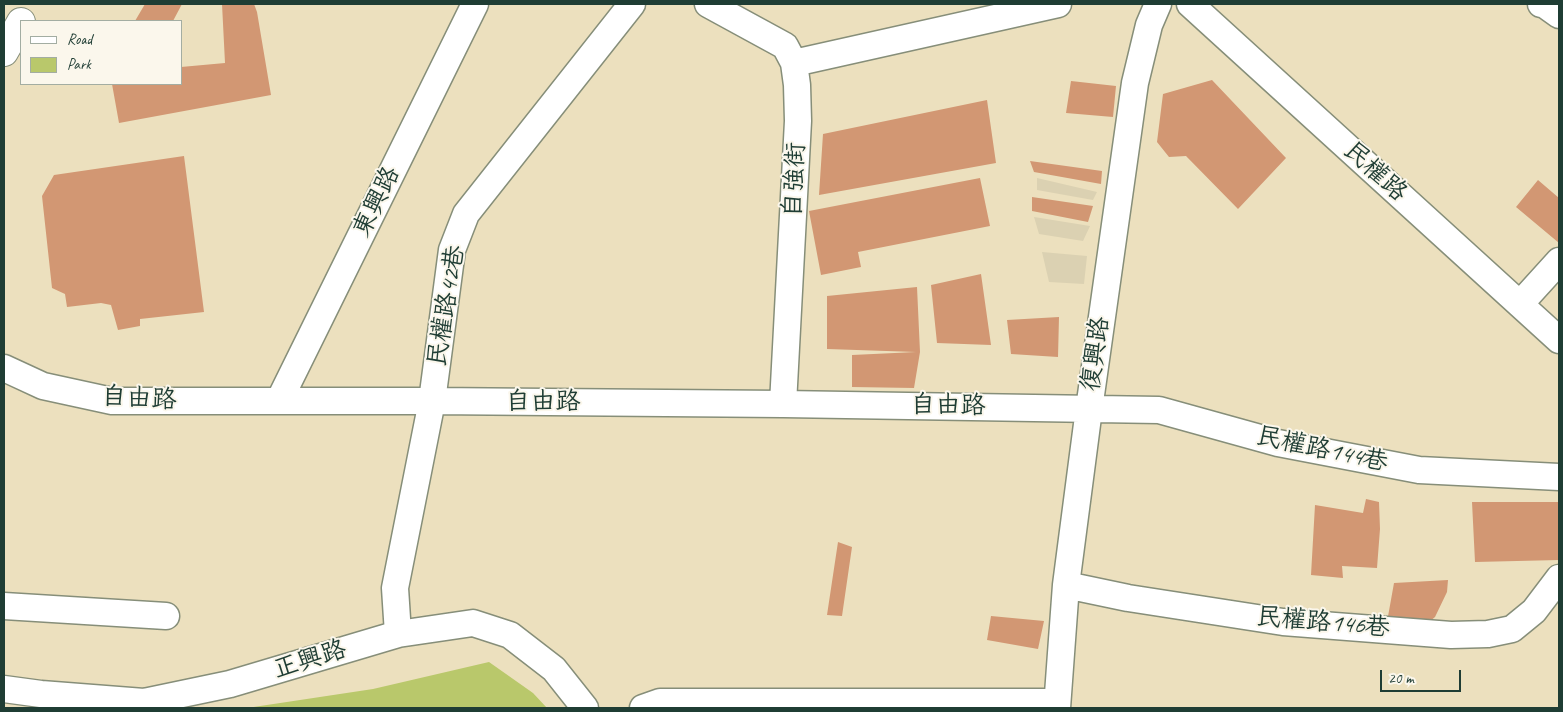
<!DOCTYPE html>
<meta charset="utf-8">
<style>
body{margin:0}
#map{position:relative;width:1563px;height:712px;overflow:hidden;background:#ece0be;font-family:Caveat,sans-serif}
canvas{display:block}
.frame{position:absolute;inset:0;border:5px solid #1f3d34;pointer-events:none}
.legend{position:absolute;left:20px;top:20px;width:162px;height:65px;box-sizing:border-box;background:#fbf7ec;border:1px solid #a3ada2;margin:0;padding:6px 9px;list-style:none;font-size:15px;color:#1f3d34}
.legend li{display:flex;align-items:center;gap:10px;height:25px}
.legend b{width:25px;border:1px solid #a3ada2}
.scale{position:absolute;left:1380px;top:670px;width:81px;height:22px;box-sizing:border-box;border:2px solid #1f3d34;border-top:0;padding-left:6px;font-size:15px;line-height:18px;white-space:nowrap;color:#1f3d34;-webkit-text-stroke:4px #fbf7ec;paint-order:stroke}
</style>
<div id="map">
<canvas width="1563" height="712"></canvas>
<div class="frame"></div>
<ul class="legend">
<li><b style="height:6px;background:#fff"></b>Road</li>
<li><b style="height:14px;background:#b9c86b"></b>Park</li>
</ul>
<div class="scale">20 m</div>
</div>
<script>
const ctx = document.querySelector('canvas').getContext('2d');
ctx.lineJoin = 'round';
function fillPath(path, color) { ctx.fillStyle = color; ctx.fill(path, 'evenodd'); }
const toPath = rows => new Path2D(rows.map(r => 'M' + r).join(''));
function trace(path, color, width, dash) { ctx.strokeStyle = color; ctx.lineWidth = width; ctx.lineCap = dash ? 'butt' : 'round'; ctx.setLineDash(dash || []); ctx.stroke(path); }
function write(font, color, halo, rows, align = 'center') {
  ctx.font = font + ' Caveat,"LXGW WenKai TC",sans-serif'; ctx.lineWidth = 4; ctx.setLineDash([]); ctx.textBaseline = 'middle'; ctx.strokeStyle = halo; ctx.fillStyle = color; for (const [text, x, y, turn = 0] of rows) {
    ctx.save(); ctx.translate(x, y); ctx.rotate((+turn || 0) * Math.PI / 180); ctx.textAlign = isNaN(turn) ? turn : align; if (halo) ctx.strokeText(text, 0, 0); ctx.fillText(text, 0, 0); ctx.restore();
  }
}
const built = toPath([
 [1037,178,1097,192,1093,200,1037,190],
 [1034,217,1090,226,1083,241,1039,234],
 [1042,252,1087,256,1084,284,1049,282]
]);
const green = toPath([
 [489,662,533,693,547,708,247,708,373,689]
]);
const building = toPath([
 [145,4,182,4,173,21,135,21],
 [222,4,254,4,257,12,271,95,119,123,112,84,181,84,181,67,225,63],
 [1212,80,1286,158,1238,209,1186,156,1169,157,1157,142,1163,94],
 [1071,81,1116,86,1113,117,1066,113],
 [987,100,996,163,819,195,823,134],
 [184,156,204,312,140,319,140,326,118,330,111,305,101,303,67,307,65,294,52,288,42,196,54,175],
 [1030,161,1102,171,1101,184,1034,172],
 [980,178,990,226,858,252,861,267,821,275,809,211],
 [1538,180,1559,198,1559,243,1516,207],
 [1032,197,1093,206,1088,222,1032,211],
 [981,274,991,345,937,343,931,285],
 [917,287,920,352,914,388,852,387,852,355,916,352,827,349,827,296],
 [1059,317,1058,357,1011,354,1007,320],
 [1366,499,1379,502,1380,529,1377,568,1342,566,1343,578,1311,575,1315,505,1363,513],
 [1472,502,1559,502,1559,560,1475,562],
 [838,542,852,547,842,616,827,615],
 [1448,580,1447,592,1435,617,1423,627,1387,622,1394,583],
 [991,616,1044,621,1038,649,987,640]
]);
const minor = toPath([
 [708,4,785,46,794,63,797,85,798,121,783,404],
 [1190,4,1559,340],
 [1541,4,1545,5,1559,15],
 [794,63,1058,4],
 [1520,304,1559,261],
 [4,368,43,386,112,401,432,401,783,404,1159,410,1278,443,1419,470,1559,477],
 [279,401,475,4],
 [1066,585,1128,598,1283,622,1451,635,1488,634,1512,629,1534,611,1559,578],
 [4,606,166,616],
 [398,634,395,588,432,401,452,250,466,214,632,4],
 [4,689,41,694,144,702,230,684,398,634,473,623,510,635,554,669,585,708],
 [643,708,660,702,1056,702],
 [1057,708,1066,585,1089,409,1135,83,1149,25,1158,4]
]);
const major = toPath([
 [4,52,21,22]
]);
const streetNames = [
 ["民權路",1375,172,42],
 ["自強街",795,180,-87],
 ["東興路",377,202,-64],
 ["民權路42巷",447,306,-81],
 ["復興路",1096,354,-82],
 ["自由路",139,399,3],
 ["自由路",543,402],
 ["自由路",948,406,1],
 ["民權路144巷",1322,450,12],
 ["民權路146巷",1323,623,5],
 ["正興路",310,660,-17]
];
fillPath(built, '#dbd1b2');
fillPath(green, '#b9c86b');
fillPath(building, '#d29773');
trace(minor, '#868e79', 29);
trace(major, '#868e79', 30);
trace(minor, '#fff', 26);
trace(major, '#fff', 28);
write('25px', '#1f3d34', '#fbf7ec', streetNames);
</script>
